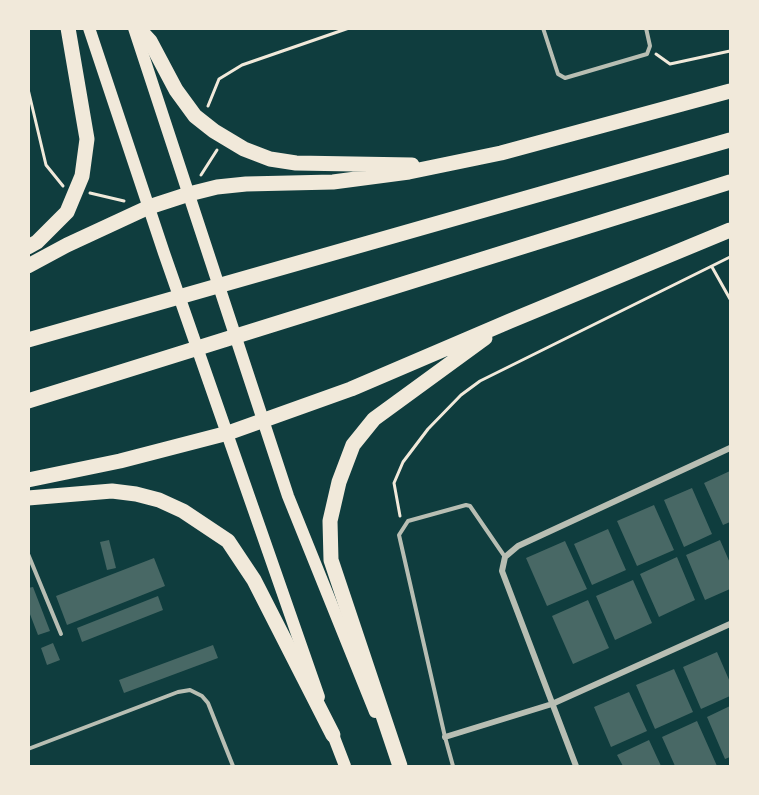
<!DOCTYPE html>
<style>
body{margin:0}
#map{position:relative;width:759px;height:795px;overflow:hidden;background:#0f3d3e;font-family:Montserrat,sans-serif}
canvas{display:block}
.frame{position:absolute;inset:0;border:30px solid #f1e9da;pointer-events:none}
</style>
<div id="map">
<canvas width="759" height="795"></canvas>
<div class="frame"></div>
</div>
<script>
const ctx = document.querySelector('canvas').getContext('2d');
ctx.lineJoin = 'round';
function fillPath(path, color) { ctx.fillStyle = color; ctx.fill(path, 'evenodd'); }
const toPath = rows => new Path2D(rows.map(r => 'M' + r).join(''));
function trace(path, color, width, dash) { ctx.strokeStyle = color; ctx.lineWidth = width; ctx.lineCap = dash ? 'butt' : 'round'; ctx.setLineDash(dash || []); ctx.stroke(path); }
const building = toPath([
 [730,471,730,522,723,525,704,483],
 [692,488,712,534,684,547,664,500],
 [654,505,674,550,637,566,617,521],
 [608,529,626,570,592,585,574,544],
 [109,540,116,568,107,570,100,542],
 [720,540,730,563,730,589,705,600,686,555],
 [565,541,587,589,547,606,526,558],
 [677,557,695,600,659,617,640,574],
 [154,558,165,586,67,625,56,596],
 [633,580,652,623,615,640,596,596],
 [33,587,50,631,38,635,28,609,28,588],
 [158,596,163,610,82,642,77,628],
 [588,600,609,648,573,664,552,616],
 [53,643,60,660,47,665,41,648],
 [213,645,218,658,124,693,119,680],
 [717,652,730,682,730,696,701,709,683,667],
 [674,669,693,712,655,729,636,685],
 [629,692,647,731,611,747,594,707],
 [730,706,730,757,725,759,707,717],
 [697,721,717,766,675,766,662,737],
 [649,740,661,766,623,766,617,755]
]);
const path = toPath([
 [656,54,670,64,730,51],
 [28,89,46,165,63,186],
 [208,106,219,79,242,65,349,28],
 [201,175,217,150],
 [90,193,124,201],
 [712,267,730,299],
 [400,516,394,483,403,462,428,429,461,395,480,381,730,257]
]);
const service = toPath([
 [543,28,558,74,565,78,647,54,650,46,646,28],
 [28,554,61,634],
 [28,749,178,692,190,690,202,696,208,703,233,766],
 [453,766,445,737,399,535,408,521,466,505,470,506,505,557]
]);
const minor = toPath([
 [445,737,552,704,730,624],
 [576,766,502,571,505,557,518,546,730,448]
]);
const primary = toPath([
 [89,28,164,253,319,697],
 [134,28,288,496,375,712],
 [330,727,345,766]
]);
const motorway = toPath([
 [138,28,150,41,176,90,195,116,214,131,244,149,270,159,296,163,412,165],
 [28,247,37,242,67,212,82,176,87,139,68,28],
 [28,266,67,245,149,207,189,194,217,187,246,184,333,182,409,172,501,153,730,91],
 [28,340,730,140],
 [28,401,730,182],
 [28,480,120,461,228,433,351,389,510,321,730,230],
 [28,498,112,491,136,494,159,500,183,511,228,541,254,580,333,735],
 [400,766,331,560,330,521,339,482,353,445,374,419,485,338]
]);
fillPath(building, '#486865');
trace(path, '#f1e9da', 3);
trace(service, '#b8beb3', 4);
trace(minor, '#b8beb3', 6);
trace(primary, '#f1e9da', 12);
trace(motorway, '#f1e9da', 15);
</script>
